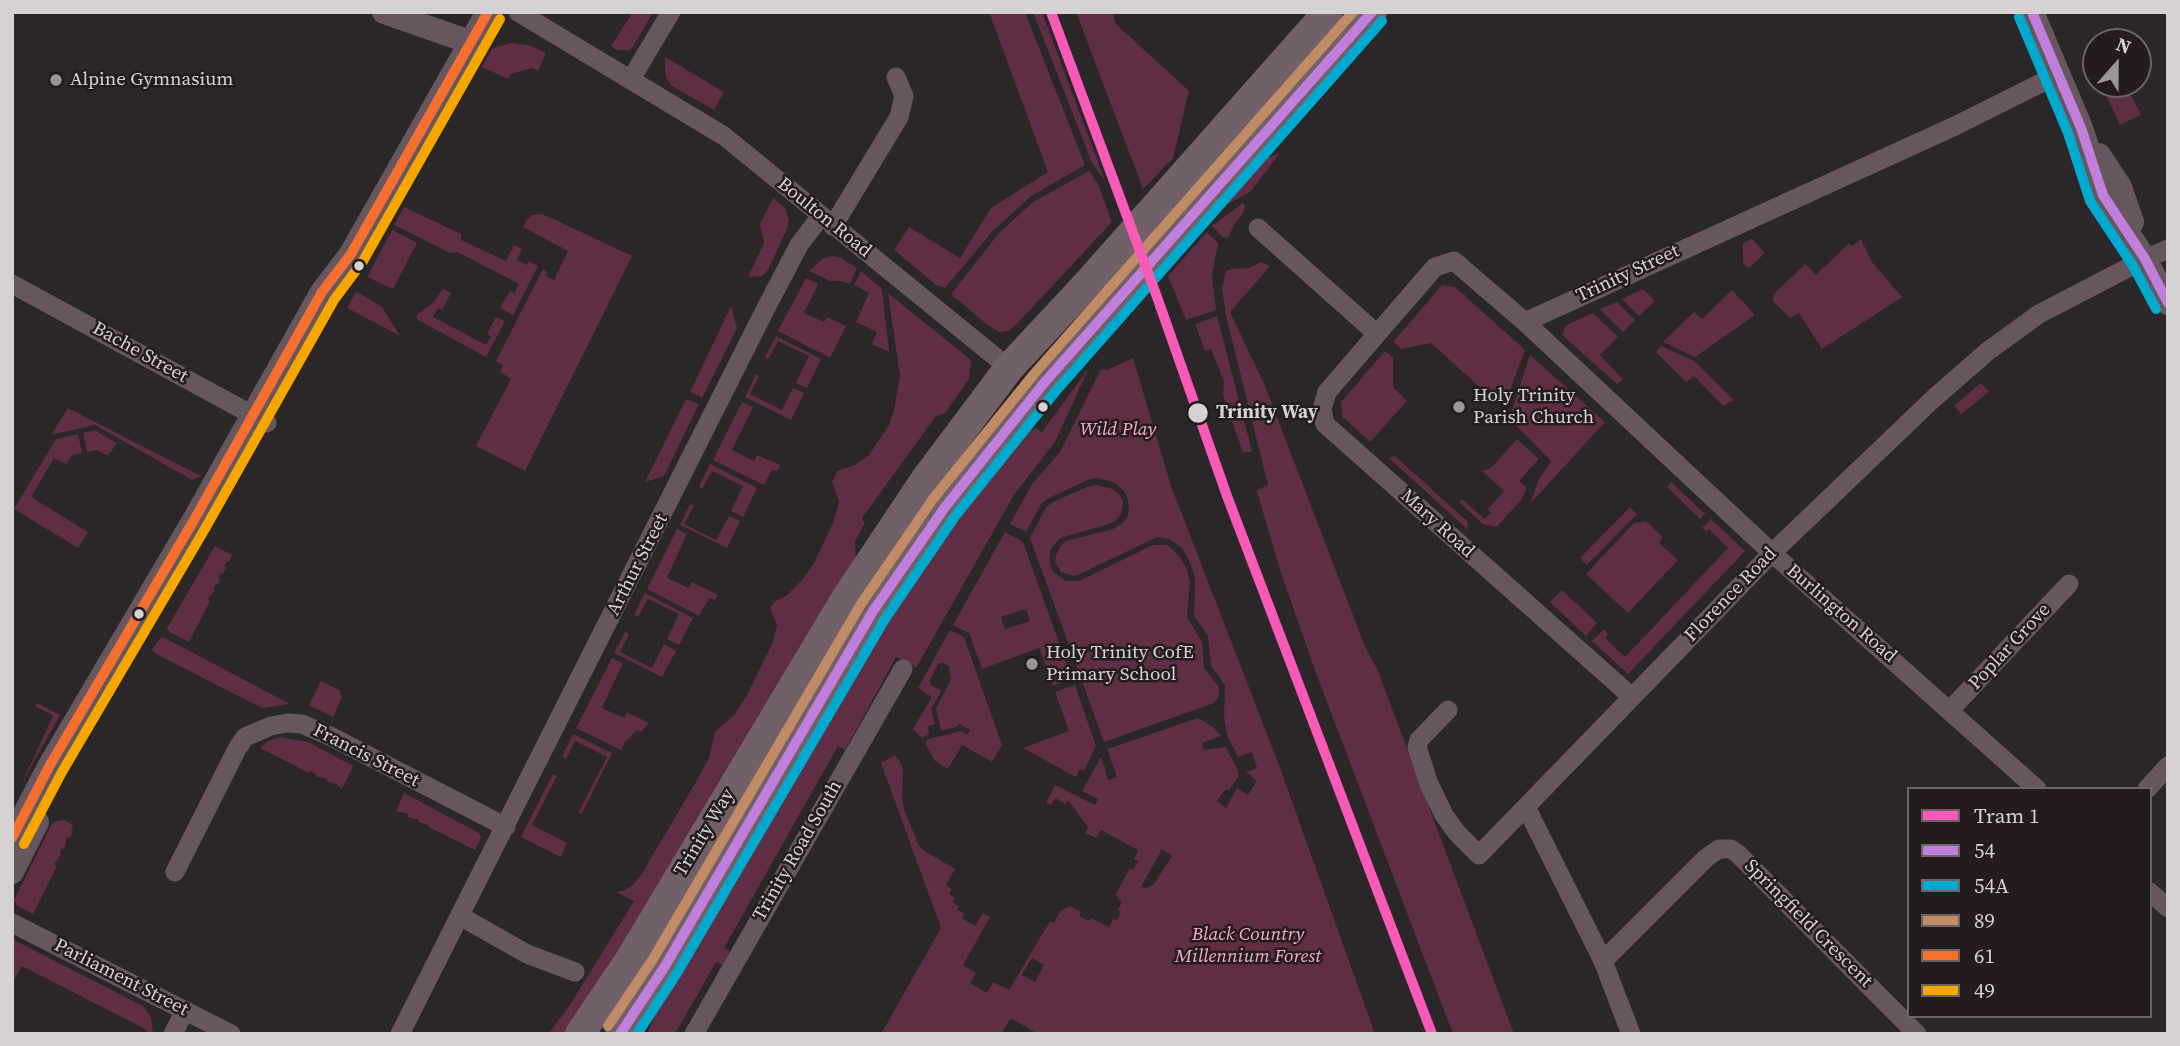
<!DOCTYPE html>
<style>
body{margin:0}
#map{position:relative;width:2180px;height:1046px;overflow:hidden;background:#2b2628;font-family:"Source Serif 4",serif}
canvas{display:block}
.frame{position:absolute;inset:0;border:14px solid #d6d1d3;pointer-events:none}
.legend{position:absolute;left:1907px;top:787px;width:245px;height:231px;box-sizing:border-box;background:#231b1e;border:2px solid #6b6466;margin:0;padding:9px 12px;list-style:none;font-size:21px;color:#d6d1d3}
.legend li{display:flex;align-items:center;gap:14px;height:35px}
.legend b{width:35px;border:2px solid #6b6466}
.north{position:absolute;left:2082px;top:28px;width:70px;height:70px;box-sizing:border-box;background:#231b1e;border:2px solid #6b6466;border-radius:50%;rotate:21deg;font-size:19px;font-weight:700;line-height:28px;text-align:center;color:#d6d1d3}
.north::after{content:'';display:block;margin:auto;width:24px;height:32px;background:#9a9597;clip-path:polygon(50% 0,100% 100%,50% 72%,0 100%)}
</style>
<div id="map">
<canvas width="2180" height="1046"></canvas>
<div class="frame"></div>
<ul class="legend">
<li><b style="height:9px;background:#f95ab8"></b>Tram 1</li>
<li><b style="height:9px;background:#c07fdc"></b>54</li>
<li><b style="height:9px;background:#00a9ce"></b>54A</li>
<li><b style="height:9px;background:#c18c65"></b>89</li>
<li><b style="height:9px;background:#f46f30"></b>61</li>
<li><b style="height:9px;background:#f7a600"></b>49</li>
</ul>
<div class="north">N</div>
</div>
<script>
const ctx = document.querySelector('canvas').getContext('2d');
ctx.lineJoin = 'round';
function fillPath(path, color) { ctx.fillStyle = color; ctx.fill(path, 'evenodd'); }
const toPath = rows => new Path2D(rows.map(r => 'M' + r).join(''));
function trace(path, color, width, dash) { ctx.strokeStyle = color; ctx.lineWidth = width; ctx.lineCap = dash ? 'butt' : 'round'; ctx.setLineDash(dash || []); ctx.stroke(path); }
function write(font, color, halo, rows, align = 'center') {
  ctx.font = font + ' "Source Serif 4",serif'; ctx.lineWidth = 5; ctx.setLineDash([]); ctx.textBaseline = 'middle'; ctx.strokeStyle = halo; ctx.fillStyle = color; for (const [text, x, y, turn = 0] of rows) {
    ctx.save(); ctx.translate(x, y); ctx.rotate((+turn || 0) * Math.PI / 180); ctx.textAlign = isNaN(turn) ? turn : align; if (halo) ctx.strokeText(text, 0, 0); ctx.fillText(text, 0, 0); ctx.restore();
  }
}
const green = toPath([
 [633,12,653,12,633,47,629,50,617,50,611,46],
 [989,12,1025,12,1085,165,1031,196,992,232,945,288,936,285,894,250,909,227,960,258,991,208,1048,172],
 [1033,12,1042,12,1105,181,1092,163],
 [1076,12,1112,12,1116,24,1189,91,1173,158,1143,189],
 [510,43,529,45,546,53,538,71,532,68,511,74,508,79,482,67,492,49],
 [665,57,724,92,714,110,672,86,667,79,665,72],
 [2116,88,2129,91,2141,115,2120,125,2105,93],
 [1280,153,1250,192,1210,214,1252,167,1267,158],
 [1089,171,1098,184,1112,222,1015,326,1008,331,1000,332,989,326,951,294,999,233,1033,202],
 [773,198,785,208,789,220,787,229,768,270,762,276,748,277,764,243,760,224],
 [1243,203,1245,207,1243,213,1234,225,1228,238,1223,237,1212,226],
 [404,207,461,234,461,240,506,261,514,245,522,249,517,260,527,265,529,261,538,266,513,315,500,308,510,291,514,293,519,284,465,256,457,252,450,253,394,225],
 [540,214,547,216,632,256,525,471,476,446,511,379,500,372,503,365,496,361,543,269,547,272,546,276,554,280,568,251,523,227,526,221,532,215],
 [392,230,417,243,393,289,367,277],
 [1207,232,1218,243,1212,276,1216,310,1186,320,1168,276],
 [1752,239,1765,253,1749,268,1743,263,1743,243],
 [1861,239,1872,262,1902,297,1822,349,1799,313,1790,318,1773,301,1774,294,1805,264,1816,275,1849,243,1852,246],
 [832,256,839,257,857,268,850,284,843,281,830,281,809,271,822,259],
 [1261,262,1270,266,1230,312,1265,386,1364,644,1378,671,1514,1034,1453,1034,1316,673,1283,579,1257,492,1257,490,1268,485,1226,316,1222,288,1226,271,1231,269,1249,268],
 [861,271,882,289,889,352,872,344,877,332,856,322,869,293,854,285],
 [806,278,818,284,804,313,824,322,827,317,846,326,830,358,778,331],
 [1442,285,1455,287,1525,350,1506,401,1495,401,1431,343,1401,349,1393,342],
 [443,288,451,293,442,310,438,308,433,317,486,345,491,336,487,334,496,317,505,321,486,357,418,320,416,317,418,314,435,301],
 [1643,289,1655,301,1639,316,1622,299],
 [1732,290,1755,315,1695,357,1663,342,1694,312,1702,319],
 [356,291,382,307,400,336,347,308],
 [888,293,971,360,969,379,945,413,936,416,862,518,865,523,855,541,856,562,648,908,574,1021,564,1034,548,1034,568,1008,634,901,616,892,623,891,633,885,641,875,696,782,709,758,715,732,734,715,747,695,773,642,777,626,770,608,774,602,787,595,802,580,814,563,833,523,839,501,832,482,837,471,855,465,869,455,889,425,894,410,900,376],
 [1617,302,1635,320,1623,332,1600,309],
 [731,306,737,328,702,398,690,392],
 [1593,313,1618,337,1600,355,1623,379,1617,384,1562,335,1566,325],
 [1217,316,1252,451,1243,453,1223,395,1224,381,1211,349,1205,351,1195,324],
 [776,336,821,359,807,388,796,383,809,356,778,341,768,359,765,357],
 [1661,346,1694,361,1734,400,1723,406,1694,376,1686,382,1656,352],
 [1385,351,1393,357,1393,387,1407,401,1370,442,1342,416,1341,402],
 [1530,355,1605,422,1530,504,1538,481,1551,461,1511,420,1511,413],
 [1133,358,1171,486,1279,765,1375,1034,1038,1034,1011,1018,1001,1034,881,1034,941,928,881,763,895,755,900,762,903,770,902,798,904,809,919,846,923,850,955,869,946,885,952,889,949,894,955,898,952,902,959,906,957,910,964,913,962,918,975,926,983,913,990,917,963,965,976,973,970,983,987,993,993,982,1009,990,1050,921,1054,923,1060,911,1070,906,1081,912,1079,916,1089,921,1091,918,1109,927,1113,919,1117,920,1121,912,1118,910,1122,902,1119,900,1116,894,1130,868,1133,870,1138,861,1134,859,1138,850,1101,830,1096,838,1085,833,1088,827,1068,800,1065,804,1055,798,1051,805,1046,803,1055,785,1095,805,1098,799,1082,791,1101,757,1108,780,1117,777,1107,749,1198,718,1213,727,1221,736,1202,743,1204,750,1226,747,1238,771,1238,777,1229,790,1225,790,1217,801,1226,808,1237,788,1248,795,1257,781,1246,772,1257,768,1252,752,1238,757,1227,735,1224,717,1225,685,1211,666,1208,636,1194,616,1195,579,1190,562,1182,548,1169,539,1157,537,1078,575,1073,576,1061,572,1055,562,1056,555,1061,545,1066,541,1113,529,1121,524,1127,518,1129,509,1126,493,1115,483,1099,478,1090,479,1047,499,1041,504,1026,532,1010,524,1032,484,1060,452,1101,369,1107,370],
 [1162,849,1172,856,1154,884,1146,888,1141,887],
 [1032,958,1044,965,1035,982,1022,975],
 [1089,368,1055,442,1014,495,916,668,896,657,845,750,838,746,724,948,730,951,723,965,716,962,675,1034,647,1034,669,983,842,689,926,558,970,496,1016,437,1036,428,1042,432],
 [756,374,759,376,750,394,782,410,793,388,804,393,791,420,745,397],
 [1981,383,1989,392,1961,414,1954,406],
 [686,399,699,404,664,476,645,482],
 [742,402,753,407,732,450,754,461,757,455,780,465,777,471,772,470,764,485,713,460],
 [68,408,99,424,201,476,192,480,95,425,51,435],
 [94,430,117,443,108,456,97,450,87,452,83,433],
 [78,434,82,453,72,455,66,464,54,458,31,497,88,532,78,548,14,509,56,439],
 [1517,439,1539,459,1519,481,1527,488,1521,500,1497,527,1483,524,1459,502,1462,499,1485,519,1491,513,1488,509,1504,491,1482,471,1491,468],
 [1395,456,1468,522,1467,529,1389,458],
 [710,464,757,488,743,517,731,511,743,486,712,471,702,489,699,487],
 [1671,482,1705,514,1700,519,1667,487],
 [1096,485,1113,489,1119,494,1123,501,1121,514,1116,520,1109,524,1060,538,1050,550,1050,565,1053,572,1066,581,1079,581,1153,545,1168,545,1180,557,1187,570,1190,582,1187,617,1202,642,1204,668,1218,686,1219,691,1218,698,1214,703,1104,742,1030,538,1046,507,1053,502,1089,486],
 [690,504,694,506,684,524,716,540,729,516,740,521,727,548,680,525],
 [1630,507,1637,514,1587,565,1580,558],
 [1711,519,1745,551,1628,674,1592,641,1604,629,1608,634,1605,638,1625,657,1728,548,1709,529,1706,531,1702,528],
 [1646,521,1663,538,1659,543,1678,560,1628,613,1586,574,1634,523],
 [677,529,687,534,667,578,689,588,692,582,718,595,715,600,709,598,699,616,647,589],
 [1005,532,1023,542,1072,679,1053,686,1039,648,982,669,969,633,953,625],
 [1026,609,1030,621,1005,629,1001,617],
 [215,546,232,555,229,562,227,561,224,566,226,567,223,574,221,573,218,578,220,579,218,585,216,584,213,589,215,590,208,599,210,601,189,642,169,632,167,628],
 [1562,590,1597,623,1586,636,1550,602],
 [645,593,693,618,679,645,667,639,679,614,648,599,638,617,634,615],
 [950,630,964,637,1002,745,992,762,962,745,948,769,935,761,925,743,928,739,961,731,967,735,970,730,960,724,956,727,941,731,936,709,951,679,949,666,943,663,938,664,930,680,931,685,940,690,941,692,931,709,935,724,928,726,929,734,922,738,913,729,932,697,918,688],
 [625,632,629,634,620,652,652,668,664,644,676,651,662,677,614,653],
 [161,637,165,638,290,704,262,708,156,654,152,650],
 [612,658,623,663,602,708,624,718,627,712,649,723,641,732,637,730,625,742,621,750,576,728],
 [321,681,339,690,342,697,333,717,309,705],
 [1075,685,1096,746,1084,771,1080,769,1076,777,1023,748,1069,731,1055,692],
 [37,703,60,715,21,785,53,716,35,706],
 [573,734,612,753,582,814,578,813,607,757,575,741,566,759,562,757],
 [280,737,308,742,353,766,342,789,337,786,337,784,326,781,327,779,315,776,316,774,310,771,309,773,260,748,268,741],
 [553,774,557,776,532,825,567,843,561,857,521,837],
 [404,793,479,833,481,838,475,850,429,827,429,825,418,822,419,820,407,817,408,814,396,811],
 [64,820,73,825,71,831,73,832,70,838,67,837,64,849,62,848,60,853,61,855,54,864,57,866,33,914,17,906,14,900,53,822],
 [12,939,143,1006,151,1017,153,1034,146,1034,147,1030,22,966,12,983]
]);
const minor = toPath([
 [518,12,724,136,1009,368],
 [631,79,671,12],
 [833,226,899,117,904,96,896,77],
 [1258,228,1377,334,1435,267,1454,261,1525,322,1955,126,2059,74],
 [12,284,267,423],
 [1525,322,1772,553,2037,789],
 [1377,334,1327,392,1322,409,1325,424,1632,697],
 [1448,710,1419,740,1417,747,1429,784,1444,815,1457,833,1479,855,1772,553,1933,399,1988,351,2039,314,2145,259,2168,249],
 [1950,710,2069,584],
 [2147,789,2168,766],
 [1526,807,1603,961,1631,1034],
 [175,872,237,749,245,737,271,726,287,723,302,724,332,737,506,827],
 [2150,892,2168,908],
 [460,916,527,954,575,972],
 [12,923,231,1034],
 [1603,961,1706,858,1719,849,1731,849,1738,854,1917,1034],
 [173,1034,185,1010],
 [400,1034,767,306,799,245,821,216],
 [694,1034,903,669]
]);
const tertiary = toPath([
 [384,12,470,42],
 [2032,12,2081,128,2103,195,2145,259,2168,303],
 [2099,155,2120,187,2132,222],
 [12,838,50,765,194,520,322,292,351,254,488,12],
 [12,872,37,822]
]);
const primary = toPath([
 [580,1034,631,958,847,597,925,480,1009,368,1089,282,1328,12],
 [620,1034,665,966,873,611,945,507,1044,383,1372,12]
]);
const bus1 = toPath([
 [2032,12,2081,128,2103,195,2145,259,2168,303],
 [620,1034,665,966,873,611,945,507,1044,383,1372,12]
]);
const bus2 = toPath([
 [2019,17,2068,133,2090,201,2133,266,2156,309],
 [637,1034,677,973,885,619,956,515,1055,392,1382,21]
]);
const bus3 = toPath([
 [608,1026,653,959,861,604,933,499,1034,374,1353,12]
]);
const bus4 = toPath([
 [12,838,50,765,194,520,322,292,351,254,488,12]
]);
const bus5 = toPath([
 [24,844,62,772,206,527,334,300,363,261,500,19]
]);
const tram1 = toPath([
 [1051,12,1157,297,1227,496,1432,1034]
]);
const markers = [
 [56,80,7,"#9a9597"],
 [359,266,6,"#d6d1d3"],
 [1043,407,6,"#d6d1d3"],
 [1459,407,7,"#9a9597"],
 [1198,413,11,"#d6d1d3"],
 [139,614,6,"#d6d1d3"],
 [1032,664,7,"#9a9597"]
];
const poiNames = [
 ["Alpine Gymnasium",70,80],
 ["Holy Trinity",1473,396],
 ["Parish Church",1473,418],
 ["Holy Trinity CofE",1046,653],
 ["Primary School",1046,675]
];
const streetNames = [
 ["Boulton Road",824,218,39],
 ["Trinity Street",1628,274,-25],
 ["Bache Street",140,353,29],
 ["Mary Road",1437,524,42],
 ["Arthur Street",638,565,-63],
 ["Florence Road",1731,595,-46],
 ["Burlington Road",1841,614,41],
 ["Poplar Grove",2010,647,-47],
 ["Francis Street",366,756,27],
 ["Trinity Way",705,833,-59],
 ["Trinity Road South",798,851,-60],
 ["Springfield Crescent",1808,924,45],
 ["Parliament Street",121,978,27]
];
const stopNames = [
 ["Trinity Way",1216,413]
];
const parkNames = [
 ["Wild Play",1118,430],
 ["Black Country",1248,935],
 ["Millennium Forest",1248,957]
];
fillPath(green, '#5f2d44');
trace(minor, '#66575e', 19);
trace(tertiary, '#66575e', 24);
trace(primary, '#716067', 30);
trace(bus1, '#c07fdc', 10);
trace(bus2, '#00a9ce', 10);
trace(bus3, '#c18c65', 10);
trace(bus4, '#f46f30', 10);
trace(bus5, '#f7a600', 10);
trace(tram1, '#f95ab8', 10);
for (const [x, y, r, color] of markers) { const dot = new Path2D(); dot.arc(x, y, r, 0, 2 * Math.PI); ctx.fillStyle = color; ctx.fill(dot); trace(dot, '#231b1e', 2.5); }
write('19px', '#d6d1d3', '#231b1e', poiNames, 'left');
write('19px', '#d6d1d3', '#231b1e', streetNames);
write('bold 19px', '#d6d1d3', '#231b1e', stopNames, 'left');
write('italic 19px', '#f6acca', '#231b1e', parkNames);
</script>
